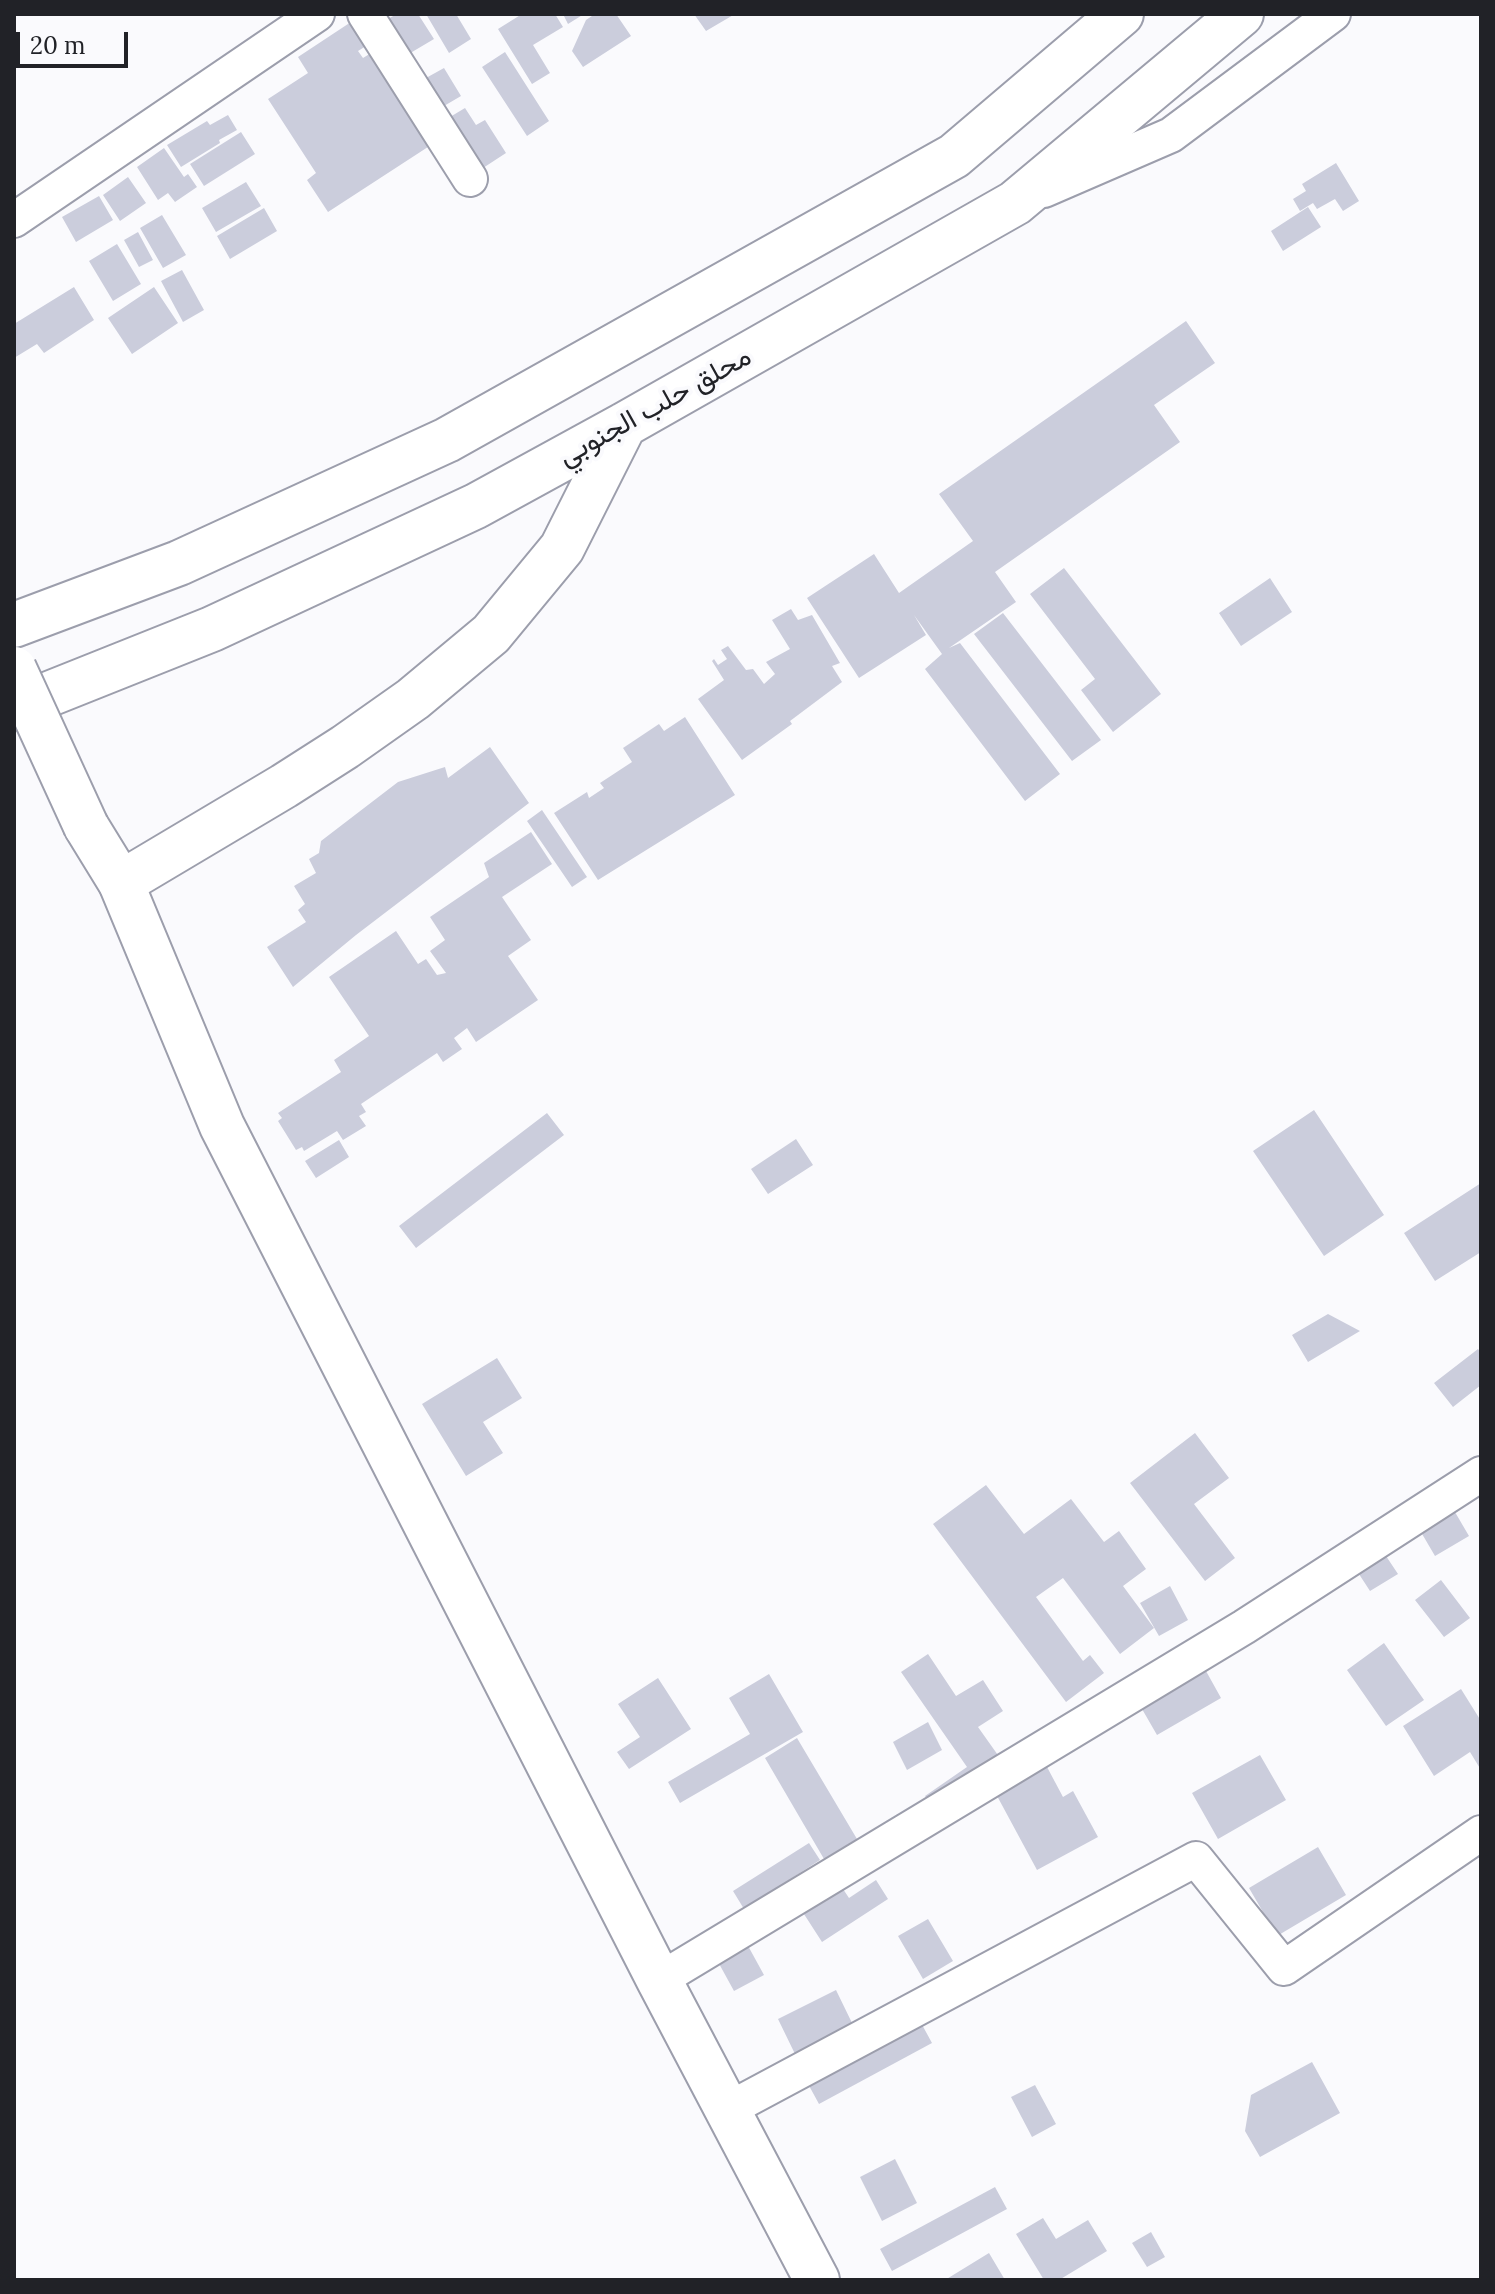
<!DOCTYPE html>
<meta charset="utf-8">
<style>
body{margin:0}
#map{position:relative;width:1495px;height:2294px;overflow:hidden;background:#fafafd;font-family:Lora,serif}
canvas{display:block}
.frame{position:absolute;inset:0;border:16px solid #212227;pointer-events:none}
.scale{position:absolute;left:16px;top:32px;width:112px;height:36px;box-sizing:border-box;border:4px solid #212227;border-top:0;padding-left:10px;font-size:24px;line-height:28px;white-space:nowrap;color:#212227;-webkit-text-stroke:6px #fafafd;paint-order:stroke}
</style>
<div id="map">
<canvas width="1495" height="2294"></canvas>
<div class="frame"></div>
<div class="scale">20 m</div>
</div>
<script>
const ctx = document.querySelector('canvas').getContext('2d');
ctx.lineJoin = 'round';
function fillPath(path, color) { ctx.fillStyle = color; ctx.fill(path, 'evenodd'); }
const toPath = rows => new Path2D(rows.map(r => 'M' + r).join(''));
function trace(path, color, width, dash) { ctx.strokeStyle = color; ctx.lineWidth = width; ctx.lineCap = dash ? 'butt' : 'round'; ctx.setLineDash(dash || []); ctx.stroke(path); }
function write(font, color, halo, rows, align = 'center') {
  ctx.font = font + ' Lora,Vazirmatn,serif'; ctx.lineWidth = 8; ctx.setLineDash([]); ctx.textBaseline = 'middle'; ctx.strokeStyle = halo; ctx.fillStyle = color; for (const [text, x, y, turn = 0] of rows) {
    ctx.save(); ctx.translate(x, y); ctx.rotate((+turn || 0) * Math.PI / 180); ctx.textAlign = isNaN(turn) ? turn : align; if (halo) ctx.strokeText(text, 0, 0); ctx.fillText(text, 0, 0); ctx.restore();
  }
}
const building = toPath([
 [397,14,418,14,434,39,407,55,384,21],
 [426,14,456,14,471,39,449,53],
 [522,14,555,14,563,27,533,45,550,73,532,84,498,29],
 [563,14,584,14,568,24],
 [595,14,616,14,631,36,583,67,572,51,586,20],
 [694,14,735,14,706,31],
 [351,22,366,46,358,51,363,58,371,53,431,145,328,212,307,180,316,173,268,99,308,73,298,57],
 [505,52,549,121,527,136,482,67],
 [444,68,461,96,444,106,426,78],
 [465,108,476,125,485,120,506,153,483,168,450,117],
 [228,115,237,130,219,140,220,143,181,167,167,145,207,121,210,125],
 [241,132,255,154,204,186,190,164],
 [164,148,184,177,188,174,197,187,175,202,168,193,158,200,137,167],
 [1336,163,1359,201,1343,211,1335,199,1317,209,1313,203,1300,211,1293,199,1306,191,1302,184],
 [128,177,146,203,120,221,103,195],
 [246,182,261,206,216,232,202,208],
 [99,196,113,220,76,242,62,217],
 [1308,207,1321,227,1283,251,1271,231],
 [264,208,277,231,230,259,217,236],
 [162,215,186,255,163,268,140,228],
 [138,232,153,260,139,267,124,240],
 [117,244,141,284,113,301,89,261],
 [182,270,204,310,183,322,161,281],
 [74,287,94,320,44,353,37,344,14,358,14,324],
 [154,287,178,323,132,354,108,318],
 [1186,321,1215,363,1154,405,1180,442,995,572,1016,602,949,648,960,643,1060,774,1025,801,925,669,942,654,914,615,926,635,859,678,807,598,874,554,899,593,973,541,939,494],
 [1064,568,1161,694,1113,732,1081,690,1095,679,1030,594],
 [1270,578,1292,612,1241,646,1219,613],
 [791,609,798,620,812,615,840,663,832,666,842,682,790,721,792,724,742,760,698,699,724,680,712,661,714,659,718,665,727,659,721,650,728,646,746,670,753,669,764,684,775,674,766,662,790,649,772,620],
 [1003,613,1101,740,1072,761,974,634],
 [685,717,735,795,598,880,554,813,587,792,589,798,604,788,600,783,632,762,623,748,659,724,664,731],
 [490,747,529,803,356,935,293,987,267,947,306,922,298,910,305,904,294,886,316,873,309,859,319,853,321,841,398,782,445,767,448,778],
 [542,810,587,877,572,887,527,821],
 [531,832,552,864,502,897,531,940,508,956,538,1000,476,1042,467,1028,454,1038,462,1049,443,1062,437,1053,361,1104,366,1112,359,1116,366,1126,343,1140,337,1131,304,1151,302,1147,296,1150,278,1121,282,1118,278,1113,341,1072,334,1060,369,1036,329,977,396,931,418,964,426,959,437,975,446,973,430,951,445,940,430,917,489,877,484,863],
 [1314,1110,1384,1215,1324,1256,1253,1151],
 [547,1113,564,1135,416,1248,399,1226],
 [796,1139,813,1165,768,1194,751,1169],
 [339,1140,349,1157,316,1178,305,1161],
 [1481,1183,1481,1252,1435,1281,1404,1233],
 [1328,1314,1360,1331,1308,1362,1292,1335],
 [1478,1349,1481,1353,1481,1385,1453,1407,1434,1383],
 [497,1358,522,1398,483,1422,503,1453,466,1476,422,1404],
 [1195,1433,1229,1478,1194,1504,1235,1558,1205,1581,1130,1483],
 [986,1485,1024,1534,1071,1499,1104,1542,1119,1531,1146,1569,1123,1586,1154,1628,1120,1654,1063,1578,1036,1597,1083,1661,1090,1655,1104,1673,1066,1702,933,1524],
 [1452,1507,1469,1536,1435,1556,1418,1527],
 [1384,1553,1398,1574,1370,1591,1357,1571],
 [1441,1580,1470,1618,1444,1637,1415,1600],
 [1170,1586,1188,1620,1159,1636,1140,1603],
 [1384,1643,1424,1700,1386,1726,1347,1670],
 [928,1654,956,1696,983,1680,1003,1711,978,1727,1000,1758,931,1805,925,1796,967,1767,901,1672],
 [1206,1671,1221,1698,1157,1735,1142,1709],
 [769,1674,803,1732,680,1803,668,1782,750,1734,729,1698],
 [658,1678,691,1729,629,1769,617,1752,640,1737,618,1704],
 [1461,1689,1481,1721,1481,1770,1470,1752,1434,1776,1403,1726],
 [928,1722,942,1750,907,1770,893,1742],
 [797,1738,857,1839,824,1859,765,1758],
 [1260,1755,1286,1800,1218,1839,1192,1793],
 [1047,1767,1063,1797,1073,1791,1098,1837,1037,1870,996,1794],
 [809,1843,820,1860,744,1909,733,1891],
 [1318,1847,1346,1895,1277,1936,1249,1888],
 [876,1880,888,1899,822,1942,802,1911,841,1886,849,1898],
 [928,1919,953,1961,923,1979,898,1936],
 [747,1944,764,1975,734,1991,717,1960],
 [836,1990,853,2025,795,2054,778,2019],
 [920,2021,932,2043,819,2104,807,2082],
 [1312,2062,1340,2113,1260,2157,1245,2131,1251,2095],
 [1035,2085,1056,2124,1032,2137,1011,2097],
 [895,2159,917,2203,882,2221,860,2177],
 [995,2187,1007,2209,892,2271,880,2249],
 [1043,2218,1056,2239,1088,2220,1107,2251,1059,2280,1044,2280,1016,2234],
 [1151,2232,1165,2257,1147,2267,1132,2243],
 [989,2253,1005,2280,945,2280]
]);
const minor = toPath([
 [365,14,470,179],
 [1044,190,1171,135,1333,14],
 [14,220,317,14],
 [659,1980,1244,1627,1481,1474],
 [727,2110,1196,1859,1284,1968,1481,1833]
]);
const primary = toPath([
 [86,826,121,883,222,1126,659,1980,817,2280]
]);
const trunk = toPath([
 [14,625,179,563,447,440,954,156,1121,14],
 [14,708,212,629,476,506,624,425,1015,203,1241,14],
 [121,883,284,786,345,747,413,699,491,634,562,548,624,425]
]);
const primaryBridge = toPath([
 [14,669,86,826]
]);
const streetNames = [
 ["محلق حلب الجنوبي",655,407,-29]
];
fillPath(building, '#cbcddc');
trace(minor, '#9c9eac', 38);
trace(primary, '#9c9eac', 48);
trace(trunk, '#9c9eac', 48);
trace(minor, '#fff', 34);
trace(primary, '#fff', 44);
trace(trunk, '#fff', 44);
trace(primaryBridge, '#9c9eac', 48, []);
trace(primaryBridge, '#fff', 44);
write('28px', '#212227', '#fafafd', streetNames);
</script>
